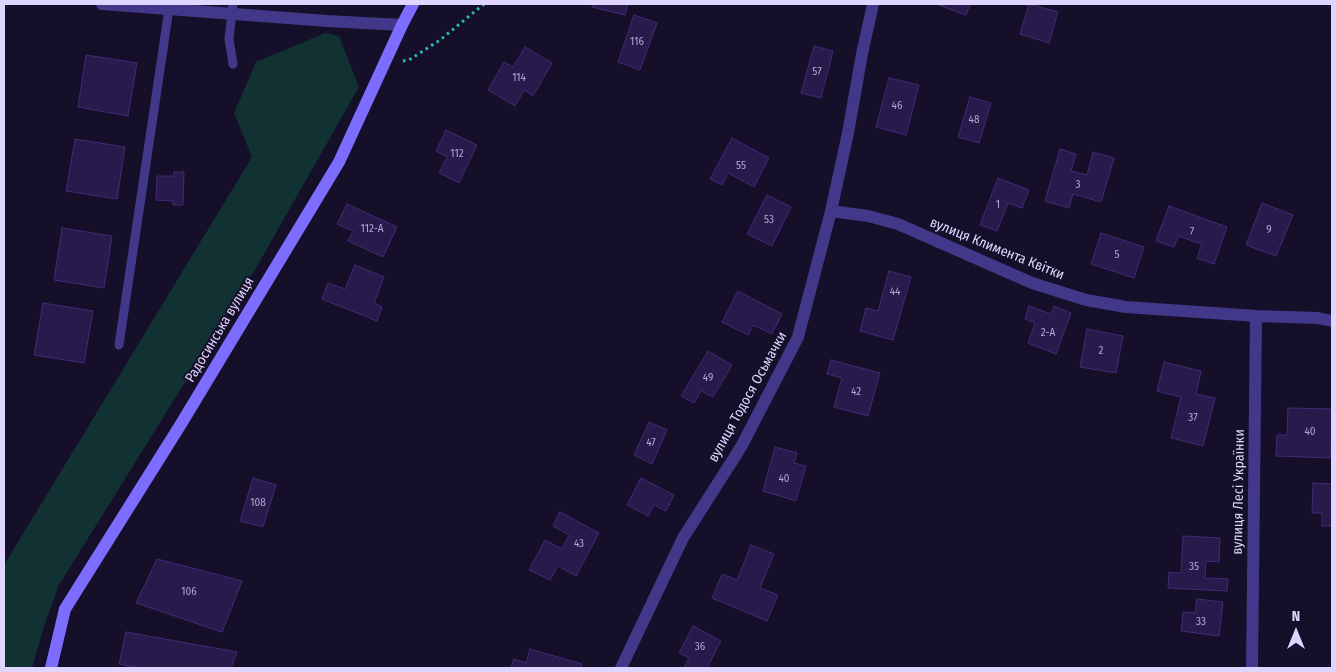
<!DOCTYPE html>
<meta charset="utf-8">
<style>
body{margin:0}
#map{position:relative;width:1336px;height:672px;overflow:hidden;background:#150f29;font-family:"Fira Sans Condensed",sans-serif}
canvas{display:block}
.frame{position:absolute;inset:0;border:5px solid #ded6ff;pointer-events:none}
.north{position:absolute;left:1271px;top:607px;width:50px;height:50px;-webkit-text-stroke:4px #150f29;paint-order:stroke;rotate:0deg;font-size:14px;font-weight:700;line-height:20px;text-align:center;color:#ded6ff}
.north::after{content:'';display:block;margin:auto;width:18px;height:22px;background:#ded6ff;clip-path:polygon(50% 0,100% 100%,50% 72%,0 100%)}
</style>
<div id="map">
<canvas width="1336" height="672"></canvas>
<div class="frame"></div>
<div class="north">N</div>
</div>
<script>
const ctx = document.querySelector('canvas').getContext('2d');
ctx.lineJoin = 'round';
function fillPath(path, color) { ctx.fillStyle = color; ctx.fill(path, 'evenodd'); }
const toPath = rows => new Path2D(rows.map(r => 'M' + r).join(''));
function trace(path, color, width, dash) { ctx.strokeStyle = color; ctx.lineWidth = width; ctx.lineCap = dash ? 'butt' : 'round'; ctx.setLineDash(dash || []); ctx.stroke(path); }
function write(font, color, halo, rows, align = 'center') {
  ctx.font = font + ' "Fira Sans Condensed",sans-serif'; ctx.lineWidth = 4; ctx.setLineDash([]); ctx.textBaseline = 'middle'; ctx.strokeStyle = halo; ctx.fillStyle = color; for (const [text, x, y, turn = 0] of rows) {
    ctx.save(); ctx.translate(x, y); ctx.rotate((+turn || 0) * Math.PI / 180); ctx.textAlign = isNaN(turn) ? turn : align; if (halo) ctx.strokeText(text, 0, 0); ctx.fillText(text, 0, 0); ctx.restore();
  }
}
const green = toPath([
 [325,33,339,36,359,87,256,268,59,585,44,626,32,668,4,668,4,565,252,157,234,113,256,62]
]);
const building = toPath([
 [593,4,628,4,625,15,592,7,593,4],
 [936,4,970,4,966,15,936,4],
 [1029,4,1058,12,1049,43,1020,34,1029,4],
 [634,15,657,23,640,70,618,62,634,15],
 [814,46,833,51,821,98,801,93,814,46],
 [525,47,552,63,533,96,524,90,515,106,488,90,504,62,513,67,525,47],
 [86,55,137,63,128,116,78,107,86,55],
 [889,78,919,85,906,135,876,127,889,78],
 [970,97,991,103,979,143,958,137,970,97],
 [446,130,477,145,459,183,439,173,447,157,436,151,446,130],
 [732,138,769,158,754,187,728,173,722,185,710,179,732,138],
 [75,139,125,147,117,199,66,191,75,139],
 [1060,149,1076,154,1071,171,1087,175,1093,152,1114,158,1101,202,1073,194,1069,208,1045,201,1060,149],
 [174,172,184,172,183,205,173,205,173,201,156,200,157,176,174,176,174,172],
 [998,178,1029,190,1022,208,1008,203,997,231,980,225,998,178],
 [767,195,791,207,772,246,747,234,767,195],
 [1262,203,1293,215,1276,256,1246,245,1262,203],
 [347,204,397,227,383,257,348,241,353,231,337,224,347,204],
 [1169,206,1227,227,1214,264,1197,258,1202,244,1178,236,1174,247,1156,241,1169,206],
 [62,228,112,236,104,288,54,280,62,228],
 [1101,233,1144,247,1134,278,1091,264,1101,233],
 [355,265,384,277,374,303,382,307,377,321,322,299,328,283,345,289,355,265],
 [889,271,911,277,893,340,860,331,866,308,878,311,889,271],
 [738,291,782,314,772,334,753,325,748,335,722,322,738,291],
 [43,303,93,311,84,363,34,355,43,303],
 [1029,306,1051,314,1054,306,1071,313,1056,354,1028,343,1035,323,1025,319,1029,306],
 [1087,329,1123,336,1116,373,1080,367,1087,329],
 [708,351,732,365,713,397,701,391,694,403,681,396,708,351],
 [831,360,880,373,868,416,834,407,842,378,827,374,831,360],
 [1164,362,1201,371,1196,394,1215,398,1203,446,1171,438,1181,397,1157,391,1164,362],
 [1288,408,1332,409,1331,458,1276,456,1277,435,1287,435,1288,408],
 [649,422,667,430,652,464,634,455,649,422],
 [775,447,797,453,794,463,806,466,796,501,763,491,775,447],
 [253,478,276,485,263,527,240,521,253,478],
 [641,478,674,495,666,511,654,505,648,516,627,505,641,478],
 [1313,483,1332,484,1332,526,1322,526,1322,513,1312,513,1313,483],
 [560,512,599,533,576,576,558,566,550,580,529,570,545,540,562,549,569,535,553,526,560,512],
 [1183,536,1220,538,1219,562,1206,561,1205,578,1228,579,1227,591,1168,588,1169,572,1181,573,1183,536],
 [751,545,774,554,760,588,778,595,767,621,712,598,722,574,737,580,751,545],
 [157,559,242,581,222,632,136,603,157,559],
 [1197,599,1223,602,1219,636,1181,631,1183,612,1195,613,1197,599],
 [693,626,721,641,707,668,684,668,689,658,679,653,693,626],
 [126,632,237,652,231,668,140,668,119,664,126,632],
 [530,649,582,664,580,668,511,668,514,659,526,663,530,649]
]);
const path = toPath([
 [403,61,409,60,440,40,484,4]
]);
const lane = toPath([
 [233,4,229,39,233,64],
 [119,345,169,9]
]);
const street = toPath([
 [102,4,327,21,402,25],
 [831,211,868,216,898,224,1032,283,1086,300,1126,307,1256,316,1318,318,1332,321],
 [621,668,683,538,741,447,798,337,831,211,848,133,862,54,873,4],
 [1252,668,1256,316]
]);
const secondary = toPath([
 [51,668,65,609,181,424,339,162,402,25,413,4]
]);
const numberNames = [
 ["116",637,42],
 ["57",817,72],
 ["114",519,78],
 ["46",897,106],
 ["48",974,120],
 ["112",457,154],
 ["55",741,166],
 ["3",1078,185],
 ["1",998,205],
 ["53",769,220],
 ["112-А",372,229],
 ["9",1269,230],
 ["7",1192,232],
 ["5",1117,255],
 ["44",895,292],
 ["2-А",1048,333],
 ["2",1101,351],
 ["49",708,378],
 ["42",856,392],
 ["37",1193,418],
 ["40",1310,432],
 ["47",651,443],
 ["40",784,479],
 ["108",258,503],
 ["43",579,544],
 ["35",1194,567],
 ["106",189,592],
 ["33",1201,622],
 ["36",700,647]
];
const streetNames = [
 ["вулиця Климента Квітки",997,249,22],
 ["Радосинська вулиця",220,330,-59],
 ["вулиця Тодося Осьмачки",748,397,-61],
 ["вулиця Лесі Українки",1239,492,-89]
];
fillPath(green, '#123133');
fillPath(building, '#281a4a');
trace(building, '#412b77', 1);
trace(path, '#2bbbbe', 3, [2.5, 4]);
trace(lane, '#423889', 9);
trace(street, '#423889', 12);
trace(secondary, '#7d6dff', 12);
write('11px', '#b0a7d2', null, numberNames);
write('14px', '#ded6ff', '#150f29', streetNames);
</script>
